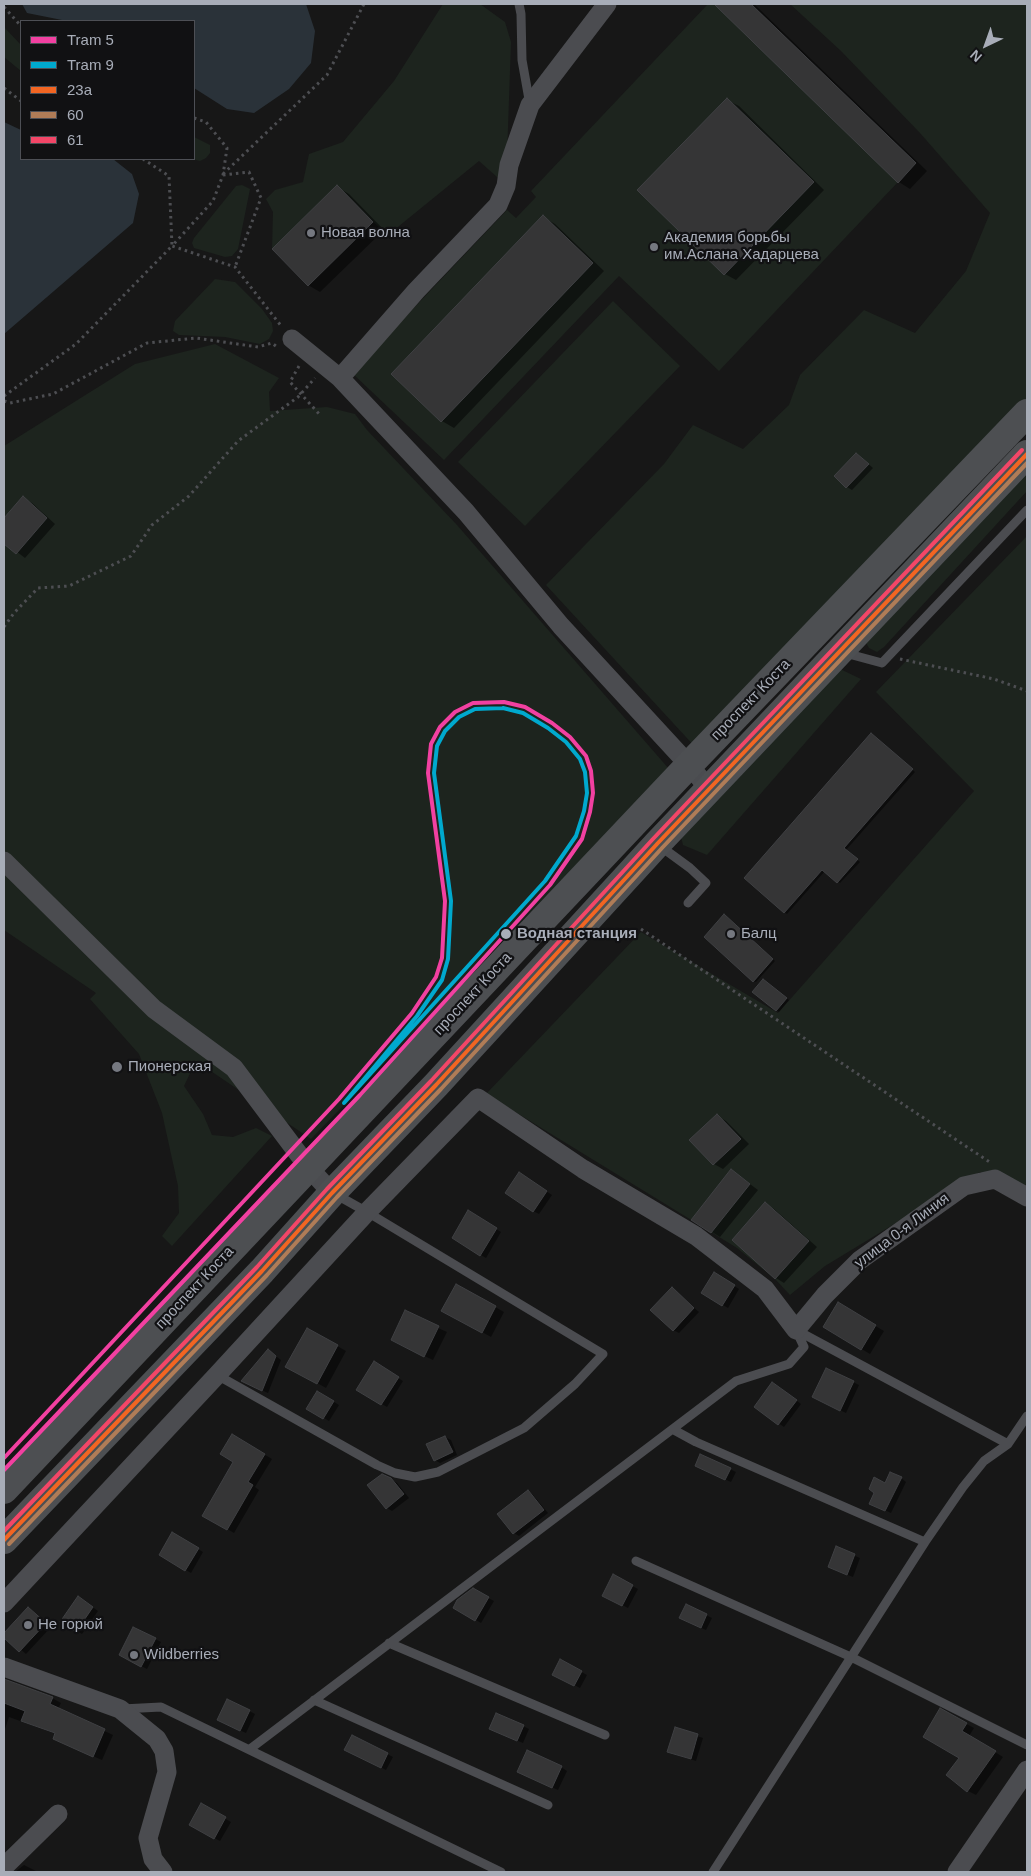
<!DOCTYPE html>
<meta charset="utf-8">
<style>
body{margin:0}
#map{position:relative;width:1031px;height:1876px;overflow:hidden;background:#171717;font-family:Arial,sans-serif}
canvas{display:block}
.frame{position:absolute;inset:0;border:5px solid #a8adb8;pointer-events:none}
.legend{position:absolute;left:20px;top:20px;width:175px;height:140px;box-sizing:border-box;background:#111113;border:1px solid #4d4f55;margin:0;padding:6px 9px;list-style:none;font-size:15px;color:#a8adb8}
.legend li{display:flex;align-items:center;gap:10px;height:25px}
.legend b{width:25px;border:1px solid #4d4f55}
.north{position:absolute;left:961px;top:20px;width:50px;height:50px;-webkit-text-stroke:4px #111113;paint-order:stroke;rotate:222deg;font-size:14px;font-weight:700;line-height:20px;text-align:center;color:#a8adb8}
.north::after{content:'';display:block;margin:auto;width:18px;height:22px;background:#a8adb8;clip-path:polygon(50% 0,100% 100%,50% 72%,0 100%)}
</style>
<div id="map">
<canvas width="1031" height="1876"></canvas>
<div class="frame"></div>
<ul class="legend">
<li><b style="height:6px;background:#f240a1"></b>Tram 5</li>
<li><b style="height:6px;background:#00a9ce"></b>Tram 9</li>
<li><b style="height:6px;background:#f26522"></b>23a</li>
<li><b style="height:6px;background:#b07c57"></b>60</li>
<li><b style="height:6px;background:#f34667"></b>61</li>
</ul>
<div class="north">N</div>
</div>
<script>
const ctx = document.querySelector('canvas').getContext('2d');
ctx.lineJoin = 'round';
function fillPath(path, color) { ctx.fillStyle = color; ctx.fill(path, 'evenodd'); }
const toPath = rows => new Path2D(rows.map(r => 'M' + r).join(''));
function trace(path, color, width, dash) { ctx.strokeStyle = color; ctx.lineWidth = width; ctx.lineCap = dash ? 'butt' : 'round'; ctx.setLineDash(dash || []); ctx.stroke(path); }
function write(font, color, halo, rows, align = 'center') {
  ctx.font = font + ' Arial,sans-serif'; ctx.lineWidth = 4.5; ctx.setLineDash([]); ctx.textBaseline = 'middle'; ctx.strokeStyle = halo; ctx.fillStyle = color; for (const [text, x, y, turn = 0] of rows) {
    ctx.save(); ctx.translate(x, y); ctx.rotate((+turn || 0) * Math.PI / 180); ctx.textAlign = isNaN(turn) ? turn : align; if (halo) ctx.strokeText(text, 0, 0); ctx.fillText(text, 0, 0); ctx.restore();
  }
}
const green = toPath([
 [443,4,480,4,505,22,511,42,506,185,479,161,388,235,373,222,337,186,272,249,273,212,266,199,275,190,303,182,309,154,343,142,394,81],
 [708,4,751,4,916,163,719,371,619,276,444,460,352,373,507,210,516,218,536,197,531,191],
 [790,4,1027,4,1027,403,697,749,546,585,664,464,693,425,743,449,789,405,800,375,864,310,915,333,966,271,990,213,920,133,841,51],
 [4,27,21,45,21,71,4,57],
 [194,137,210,145,210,153,206,158,200,161,192,159,194,159],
 [242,185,250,189,238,249,232,256,225,257,194,248,192,243,194,238,236,186],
 [215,279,235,282,262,309,272,323,273,331,269,339,260,344,225,337,179,335,173,331,175,321],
 [613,301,680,366,525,526,458,462],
 [215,344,279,378,269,392,270,411,327,407,355,414,367,430,457,525,669,769,311,1139,196,1061,184,1086,203,1114,212,1135,233,1137,256,1128,272,1136,172,1246,162,1236,179,1213,178,1186,162,1113,139,1054,90,999,96,993,4,930,4,446,135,364],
 [1027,468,1027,491,884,647,877,652,869,648,865,641],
 [1027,536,1027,1195,980,1172,825,1266,790,1295,775,1279,737,1248,486,1094,641,932,778,1013,974,791,876,692],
 [838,668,861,679,707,855,683,845,681,837]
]);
const water = toPath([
 [22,4,306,4,315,31,311,63,289,89,254,113,227,109,194,88,194,21,67,21,27,13],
 [4,122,21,130,21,159,113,159,132,174,139,194,133,223,4,334]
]);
const shadow = toPath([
 [718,4,754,4,927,171,910,189,899,182,717,5],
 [727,100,739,106,824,190,736,280,725,274],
 [337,187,349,194,384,230,320,292,308,285],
 [543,217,555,224,604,271,454,428,442,421,393,374],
 [857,454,873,468,852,490,847,487],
 [23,498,32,503,55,524,25,558,4,542,4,519],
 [872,734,915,772,846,850,860,862,840,883,825,871,787,914,745,878],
 [727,917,775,961,756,982,753,981],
 [766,982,789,1000,779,1012,754,992],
 [717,1116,726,1121,749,1144,723,1169,714,1164],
 [731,1170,758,1190,720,1237,692,1219],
 [525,1177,552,1195,539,1214,533,1211],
 [765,1204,774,1209,817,1247,784,1283,776,1278],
 [469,1212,501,1232,486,1258,453,1238],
 [714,1273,739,1289,728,1308,703,1293],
 [456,1285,504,1312,491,1337,443,1310],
 [672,1289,699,1312,679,1333,673,1330],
 [838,1304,884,1331,870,1354,825,1327],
 [438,1328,447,1332,433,1360,401,1345],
 [307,1329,346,1351,326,1388,287,1366],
 [269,1351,281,1360,268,1393,248,1384],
 [374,1363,403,1381,387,1407,358,1390],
 [827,1369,859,1385,846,1413,819,1400],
 [778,1386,801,1404,784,1427,755,1407],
 [318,1392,339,1405,329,1421,308,1408],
 [233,1436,272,1459,255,1487,259,1490,234,1533,204,1515,235,1462],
 [445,1437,451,1440,457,1455,440,1463,435,1460],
 [702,1469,730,1469,736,1472,731,1482],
 [901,1478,906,1482,891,1513,876,1506,885,1484],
 [391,1479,397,1483,409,1498,392,1511,387,1508],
 [528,1491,533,1495,548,1513,519,1536,514,1533],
 [173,1534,203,1552,191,1573,160,1555],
 [837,1548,860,1558,853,1577,835,1570],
 [613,1576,638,1589,628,1608,603,1595],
 [473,1590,494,1601,481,1623,454,1607],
 [84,1601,98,1611,82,1634,62,1622],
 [686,1605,712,1618,706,1630,686,1621],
 [29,1608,51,1627,26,1654,4,1635],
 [134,1628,161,1642,147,1669,120,1655],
 [561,1661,587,1675,580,1688,559,1677],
 [4,1680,52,1698,61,1703,58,1709,113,1735,102,1760,63,1743,56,1734,9,1717,4,1732],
 [228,1700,255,1714,246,1733,224,1723],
 [940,1710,974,1728,969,1736,1003,1757,976,1795,968,1791,961,1758],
 [523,1726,529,1729,523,1743,490,1729],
 [675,1729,703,1738,696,1761,669,1752],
 [352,1736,393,1757,386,1770,352,1752],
 [561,1767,567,1771,558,1790,524,1775],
 [201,1805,231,1822,220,1841,190,1825],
 [24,1865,38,1872,15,1872]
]);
const building = toPath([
 [714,4,751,4,916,163,898,183,714,4],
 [727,98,814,182,724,275,637,190,727,98],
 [337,185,373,222,308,286,272,249,337,185],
 [543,215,593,263,441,422,391,374,543,215],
 [856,453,869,464,846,488,834,476,856,453],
 [23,496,47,518,16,554,4,544,4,518,23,496],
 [871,733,913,769,844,848,858,859,837,883,822,870,784,913,744,878,871,733],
 [724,914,773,959,753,982,704,937,724,914],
 [763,979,787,998,776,1011,752,992,763,979],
 [717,1114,741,1139,713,1165,689,1140,717,1114],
 [731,1169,750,1184,711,1233,691,1220,731,1169],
 [519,1172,547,1191,533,1212,505,1193,519,1172],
 [765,1202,809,1241,775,1279,732,1240,765,1202],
 [468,1210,497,1228,480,1256,452,1238,468,1210],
 [714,1272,735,1285,722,1306,701,1293,714,1272],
 [456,1284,496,1306,482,1333,441,1311,456,1284],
 [672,1287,694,1308,673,1331,650,1310,672,1287],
 [838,1302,876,1325,861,1350,823,1327,838,1302],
 [405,1310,439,1326,424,1357,391,1340,405,1310],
 [307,1328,338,1345,317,1384,285,1367,307,1328],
 [268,1349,276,1356,262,1391,241,1381,268,1349],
 [374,1361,399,1377,381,1405,356,1390,374,1361],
 [826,1368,854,1381,840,1411,812,1397,826,1368],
 [772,1382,797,1400,778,1425,754,1407,772,1382],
 [317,1391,334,1401,323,1419,306,1409,317,1391],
 [232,1434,265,1454,248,1482,253,1485,227,1530,202,1516,233,1462,220,1454,232,1434],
 [445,1436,453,1452,434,1461,426,1444,445,1436],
 [700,1454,731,1468,725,1480,695,1466,700,1454],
 [890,1472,902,1477,885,1511,869,1504,874,1493,869,1489,874,1477,885,1483,890,1472],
 [382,1474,391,1478,404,1494,386,1509,367,1485,382,1474],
 [528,1490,544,1510,513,1534,497,1514,528,1490],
 [172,1532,199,1548,185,1571,159,1555,172,1532],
 [836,1546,855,1554,847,1575,828,1567,836,1546],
 [613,1574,633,1585,622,1606,602,1596,613,1574],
 [473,1588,489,1597,475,1621,453,1608,457,1600,473,1588],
 [78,1596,93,1607,76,1632,60,1622,78,1596],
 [686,1604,707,1614,701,1628,679,1618,686,1604],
 [28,1607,46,1623,19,1652,4,1638,4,1633,28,1607],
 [133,1627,156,1638,141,1667,119,1655,133,1627],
 [560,1659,582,1671,574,1686,552,1675,560,1659],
 [4,1679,53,1697,50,1704,105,1729,93,1757,53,1739,55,1733,21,1721,25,1711,4,1703,4,1679],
 [227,1699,250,1710,240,1731,217,1720,227,1699],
 [940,1708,967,1723,962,1731,996,1751,967,1792,946,1775,959,1758,923,1737,940,1708],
 [496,1713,524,1725,517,1741,489,1729,496,1713],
 [675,1727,698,1734,691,1759,667,1752,675,1727],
 [352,1735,388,1753,381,1768,344,1750,352,1735],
 [527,1750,562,1766,552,1788,517,1772,527,1750],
 [201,1803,226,1817,214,1839,189,1825,201,1803]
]);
const path = toPath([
 [4,7,21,26],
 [4,88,21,101],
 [194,118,206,122,227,148,223,175,213,201,172,246,235,267,282,327],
 [223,174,327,75,364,4],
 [223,175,249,172,261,198,235,267],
 [299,366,290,382,321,416],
 [4,396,76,344,172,246,169,176,143,159],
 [4,401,10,403,53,394,147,343,196,338,258,347,272,343,277,347],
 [4,627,14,613,38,588,69,586,131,556,152,525,189,496,238,441,298,397,315,378],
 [900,659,994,679,1027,691],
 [641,929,991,1163]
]);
const lane = toPath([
 [519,4,521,14,522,60,530,105],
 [845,653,882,663,1027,510],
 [660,846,690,868,706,883,688,903],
 [796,1330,1008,1444],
 [217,1375,377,1465,395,1473,415,1477,438,1472,524,1428,575,1384,603,1354,367,1212,335,1194],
 [674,1430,696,1442,925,1542],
 [636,1561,851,1657,1027,1745],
 [389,1643,605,1735],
 [314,1700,548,1805],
 [122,1709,161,1707,501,1872],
 [250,1749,736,1381,789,1364,804,1347,796,1330],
 [713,1872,925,1542,963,1487,984,1461,1008,1444,1027,1416]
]);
const street = toPath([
 [292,339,340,378,466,512,561,626,689,765,709,789],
 [340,378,416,291,498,205,506,186,509,165,530,105,607,4],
 [4,861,154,1009,234,1068,309,1168,332,1193],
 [4,1603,217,1375,367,1212,478,1098,583,1169,696,1236,765,1289,796,1330,825,1295,860,1260,964,1186,995,1179,1027,1197],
 [4,1667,120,1709,157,1739,164,1751,167,1772,148,1838,153,1859,163,1872],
 [4,1867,58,1814],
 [957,1872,1027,1770]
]);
const primary = toPath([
 [4,1490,689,765,1027,413],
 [4,1540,262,1271,332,1193,436,1085,657,844,1027,454]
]);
const bus1 = toPath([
 [4,1540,262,1271,332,1193,436,1085,657,844,1027,454]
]);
const bus2 = toPath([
 [9,1544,267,1275,337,1197,441,1089,662,848,1027,463]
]);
const bus3 = toPath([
 [4,1531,257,1267,327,1189,431,1081,652,840,1022,450]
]);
const tram1 = toPath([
 [4,1458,339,1099,412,1013,436,977,442,958,445,901,428,773,431,744,440,727,455,712,473,703,504,702,525,707,552,723,570,737,586,756,591,771,593,793,590,812,582,839,550,885,360,1095,4,1470]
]);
const tram2 = toPath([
 [503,708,523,713,548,728,566,742,580,759,585,772,587,793,584,811,576,836,545,881,344,1103,417,1016,442,980,448,959,451,901,434,773,437,746,445,731,459,717,475,709,503,708]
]);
const markers = [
 [311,233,5,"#757880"],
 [654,247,5,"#757880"],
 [506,934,6,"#a8adb8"],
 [731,934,5,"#757880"],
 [117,1067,6,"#757880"],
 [28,1625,5,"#757880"],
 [134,1655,5,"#757880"]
];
const poiNames = [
 ["Новая волна",321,233],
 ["Академия борьбы",664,238],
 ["им.Аслана Хадарцева",664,255],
 ["Балц",741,934],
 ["Пионерская",128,1067],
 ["Не горюй",38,1625],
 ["Wildberries",144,1655]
];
const streetNames = [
 ["проспект Коста",751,700,-46],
 ["проспект Коста",473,994,-47],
 ["улица 0-я Линия",902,1231,-37],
 ["проспект Коста",195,1288,-47]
];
const stopNames = [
 ["Водная станция",517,934]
];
fillPath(green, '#1d241e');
fillPath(water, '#2a3239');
fillPath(shadow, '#0007');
fillPath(building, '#353536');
trace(building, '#3f4043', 1);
trace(path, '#4d4e52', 3, [2.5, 4]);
trace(lane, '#4b4c50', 9);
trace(street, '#4b4c50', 19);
trace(primary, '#4d4f52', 28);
trace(bus1, '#f26522', 4);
trace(bus2, '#b07c57', 4);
trace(bus3, '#f34667', 4);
trace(tram1, '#f240a1', 4);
trace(tram2, '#00a9ce', 4);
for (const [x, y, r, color] of markers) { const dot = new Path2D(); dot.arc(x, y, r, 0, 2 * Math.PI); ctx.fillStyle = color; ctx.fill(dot); trace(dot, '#111113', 2); }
write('15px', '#a8adb8', '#111113', poiNames, 'left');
write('15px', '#a8adb8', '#111113', streetNames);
write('bold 15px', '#a8adb8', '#111113', stopNames, 'left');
</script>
